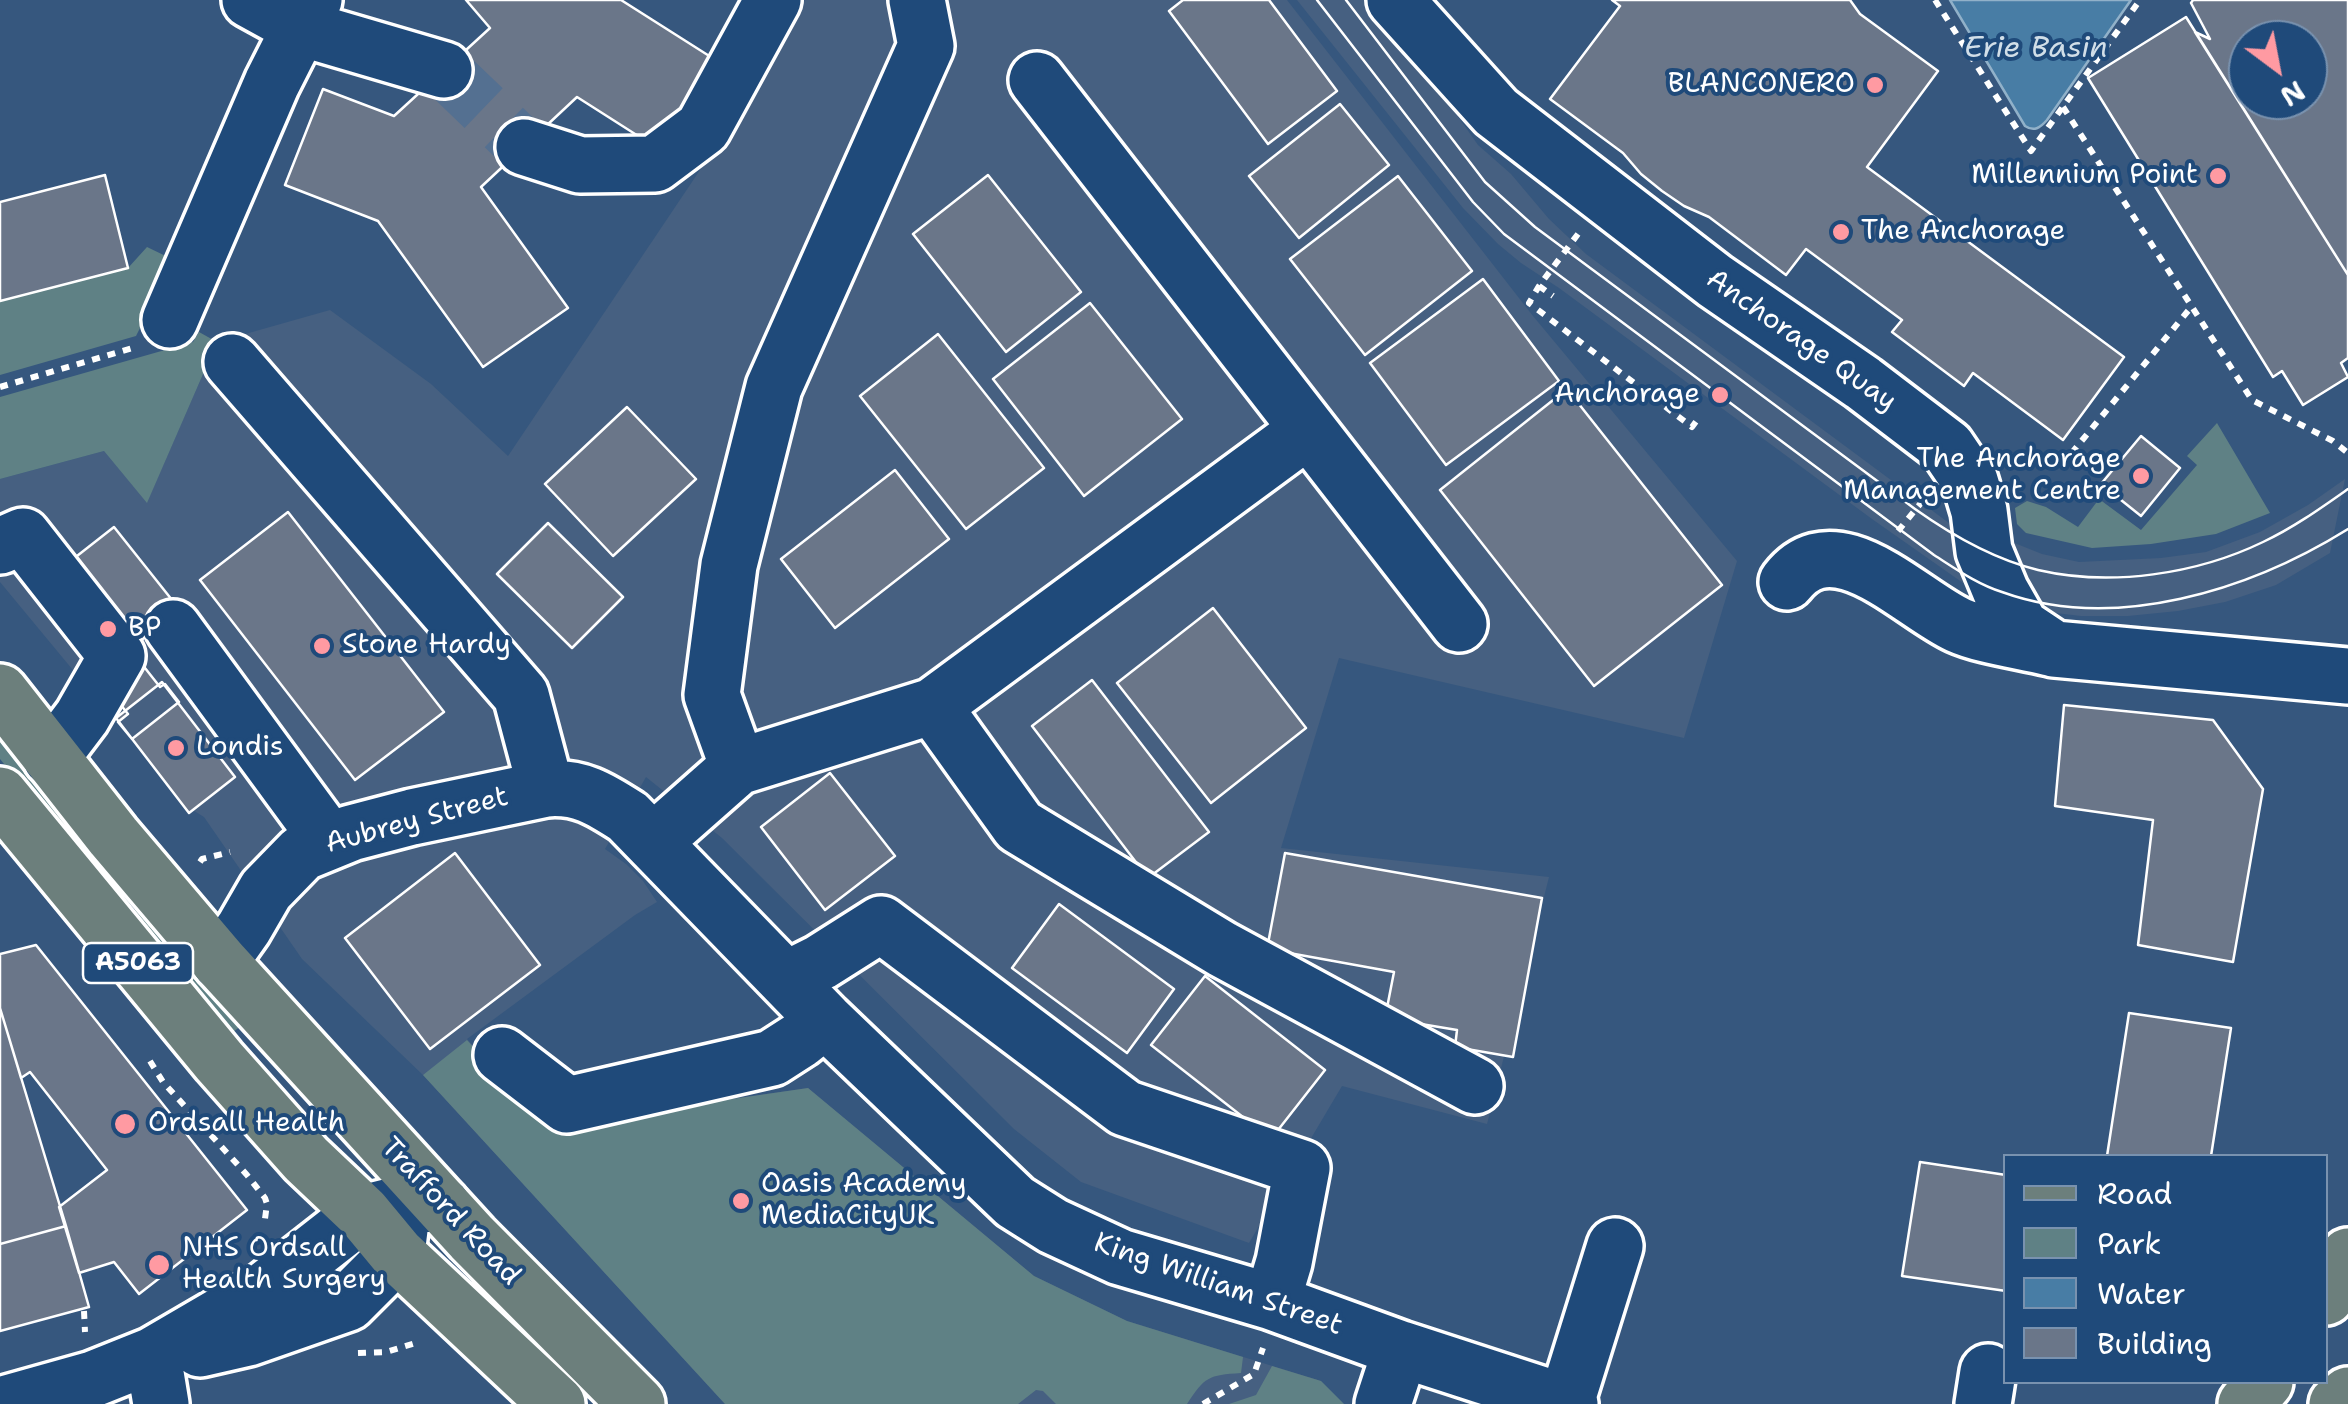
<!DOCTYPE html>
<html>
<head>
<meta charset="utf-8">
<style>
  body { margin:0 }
  #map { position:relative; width:2348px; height:1404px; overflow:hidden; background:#36577e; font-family:"Shantell Sans",sans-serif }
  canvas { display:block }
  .legend { position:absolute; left:2003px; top:1154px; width:325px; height:230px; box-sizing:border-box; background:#1f4a7a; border:2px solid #7992af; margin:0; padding:12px 18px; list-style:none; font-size:30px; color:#fff }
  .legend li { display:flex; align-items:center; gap:20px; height:50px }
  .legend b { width:50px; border:2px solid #7992af }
  .north { position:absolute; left:2228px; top:20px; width:100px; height:100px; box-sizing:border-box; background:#1f4a7a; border:2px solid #7992af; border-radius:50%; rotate:148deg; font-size:28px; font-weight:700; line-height:40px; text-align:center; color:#fff }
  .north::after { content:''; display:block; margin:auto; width:35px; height:45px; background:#ff9aa2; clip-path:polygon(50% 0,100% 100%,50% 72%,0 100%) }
</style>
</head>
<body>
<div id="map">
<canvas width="2348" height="1404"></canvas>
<ul class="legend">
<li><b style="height:12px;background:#6c7f7c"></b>Road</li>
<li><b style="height:28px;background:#5f8185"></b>Park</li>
<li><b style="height:28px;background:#487da5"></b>Water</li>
<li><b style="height:28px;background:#6a7689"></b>Building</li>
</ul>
<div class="north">N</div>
</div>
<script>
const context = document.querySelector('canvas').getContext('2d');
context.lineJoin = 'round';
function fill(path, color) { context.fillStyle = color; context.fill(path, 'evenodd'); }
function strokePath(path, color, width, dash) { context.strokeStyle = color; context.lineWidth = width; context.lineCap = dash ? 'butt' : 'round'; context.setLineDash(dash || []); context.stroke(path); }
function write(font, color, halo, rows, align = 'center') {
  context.font = font + ' "Shantell Sans",sans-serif'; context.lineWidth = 8; context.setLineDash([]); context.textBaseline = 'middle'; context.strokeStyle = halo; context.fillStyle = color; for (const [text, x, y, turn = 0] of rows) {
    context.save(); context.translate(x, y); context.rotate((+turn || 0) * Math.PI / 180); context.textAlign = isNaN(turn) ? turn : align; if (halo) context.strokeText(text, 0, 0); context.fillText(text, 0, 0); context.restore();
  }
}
fill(new Path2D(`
  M805,0H1287L1533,316L1737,561L1684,738L1339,658L1281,848L1549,877L1487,1124L1342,1086L1249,1243L1081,1182L1014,1129L722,838L646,777L605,849L626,864L643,881L657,902L635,915L467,1039L545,1126L808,1088L1034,1276L1127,1321L1321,1381L1344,1404H725L423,1075L302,959L204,817L186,806L116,718L77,675L0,582V479L104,451L147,502L217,342L330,310L431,384L508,456L698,173Z
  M1297,0H1376L1478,145L1511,174L1549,219L1586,254L1953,526L1973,590L1872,519L1559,288L1521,263L1498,244L1463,208Z
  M2345,479L2330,553L2276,585L2225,602L2178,611L2128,616H2081L2047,612L2030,597L2012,558V542L2042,554L2079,562L2161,558L2206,552L2260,532L2308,505Z`), '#466081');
fill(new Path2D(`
  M147,247L174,260L136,336L0,375V301L128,268Z
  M199,332L217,342L147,503L104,451L0,479V397L193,342Z
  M2217,423L2270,513L2216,534L2151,544L2092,548L2026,533L2017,524L2015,508L2027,501L2046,507L2078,527L2099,499L2141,530L2197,465L2187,456Z
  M0,729L133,893L118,905L0,759Z
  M142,904L246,1022L228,1036L127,917Z
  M467,1040L545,1126L808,1088L1034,1276L1127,1321L1243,1357L1241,1373C1208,1375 1205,1377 1187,1404H1056L1043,1391L1036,1390L1018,1404H725L423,1075Z
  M1272,1366L1321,1381L1344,1404H1229L1256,1395Z`), '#5f8185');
const water = new Path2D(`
  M1950,0H2131L2047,120C2040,128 2034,132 2025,126Z`);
fill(water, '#487da5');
strokePath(water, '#91b1c9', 2.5);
const building = new Path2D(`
  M466,0H621L714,59L657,148L577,97L481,187L568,308L483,367L378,221L285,185L323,89L394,116L490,28Z
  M1183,0H1269L1337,91L1268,144L1169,11Z
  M1612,0H1850L1860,14L1938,71L1867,167L2124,357L2063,440L1973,373L1964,386L1892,332L1902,320L1806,249L1786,275L1709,217L1684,206L1662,191L1641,174L1623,153L1550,99L1620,6Z
  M2193,0H2348V275L2195,32L2210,39L2191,3ZM2248,40H2308V100H2248Z
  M2186,17L2348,275V358L2341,363L2348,377L2303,405L2282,371L2273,377L2088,78Z
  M1340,104L1389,165L1299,238L1249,176Z
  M105,175L128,268L0,301V202Z
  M988,175L1081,292L1006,352L913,234Z
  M1398,176L1472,271L1365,355L1290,259Z
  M1483,279L1559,381L1446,465L1370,363Z
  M1090,303L1182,419L1084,496L993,379Z
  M938,334L1044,468L966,529L860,396Z
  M1567,389L1722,585L1594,686L1440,490Z
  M627,407L696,479L613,556L545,484Z
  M2141,436L2180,468L2141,516L2101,484Z
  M895,470L949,539L835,628L781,559Z
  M288,512L444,712L355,780L200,580Z
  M548,523L623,597L572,648L497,574Z
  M114,527L180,610L130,649L160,687L165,684L179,702L132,739L118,722L128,714L31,592Z
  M1213,608L1306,728L1211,803L1117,683Z
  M1092,680L1209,832L1148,878L1032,726Z
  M162,682L235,777L189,813L116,718Z
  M2064,705L2213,720L2263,789L2233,962L2138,945L2153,820L2055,806Z
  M830,773L895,856L825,910L761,827Z
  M455,853L540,965L430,1049L345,938Z
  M1285,853L1542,898L1513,1057L1455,1047L1457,1030L1385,1018L1394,972L1267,949Z
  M1059,904L1174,989L1127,1053L1012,968Z
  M36,945L247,1210L139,1294L114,1262L79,1273L59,1207L107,1170L30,1072L21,1078L0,1008V954Z
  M1205,976L1325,1070L1271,1139L1151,1045Z
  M0,1008L66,1226L0,1244Z
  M2129,1013L2231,1028L2211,1156H2107Z
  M1920,1162L2006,1175V1291L1902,1276Z
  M66,1226L89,1307L0,1331V1244Z`);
fill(building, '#6a7689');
strokePath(building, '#fff', 2.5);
strokePath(new Path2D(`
  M444,70L524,147`), '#547091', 55, [55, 28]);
const minor = new Path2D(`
  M250,0L301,28L444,70
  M1395,0L1496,112L1715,281L1863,383L1947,447L1970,481L1979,511L1984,551L2001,592L2021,627L2054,649L2348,676
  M1037,80L1459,624
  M524,147L580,165L655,164L703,128L773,0
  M170,320L272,83L314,0
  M232,362L521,695L546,789
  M0,546L23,536L117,656L82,717L51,758
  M1787,582C1835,520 1910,603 1958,625C1982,636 2022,641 2050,648
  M173,628L329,841
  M933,706L1019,826L1222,949L1475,1086
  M738,767L712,695L729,565L774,387L926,46L917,0
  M653,842L738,767L933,706L1308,430
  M220,962L244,928L266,890L302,853L351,833L412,817L546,789C580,786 600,799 628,817L825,1020L1015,1202L1053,1226L1120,1257L1272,1302L1401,1349L1570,1404
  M787,979L821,962L881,924L1125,1108L1302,1168L1284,1262L1272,1302
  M502,1055L567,1105L772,1058L800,1040L825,1020
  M200,1349L248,1338L348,1303L397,1254L403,1205
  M153,1355L161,1404
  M1566,1403L1615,1246
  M4,1404L93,1379L153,1355L266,1289L363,1213L403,1203L442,1205
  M1383,1404L1401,1349
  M1983,1404L1988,1372`);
const major = new Path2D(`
  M2326,1297L2348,1256
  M2246,1404L2265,1382
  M2337,1404L2348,1395`);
const highway = new Path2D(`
  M0,692L113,836L220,962L472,1238L637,1404
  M0,795L219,1061L306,1159L363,1213L397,1254L557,1404`);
strokePath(minor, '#fff', 62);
strokePath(major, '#fff', 62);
strokePath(highway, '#fff', 62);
strokePath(new Path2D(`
  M1935,0L2031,151L2140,0
  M2063,107L2252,400L2333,441L2348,453
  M1578,234L1539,286L1529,303L1692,427L1698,419
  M1539,286L1553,296
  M0,387L133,348
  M2011,456L2066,460L2192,306
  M1898,531L1925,498
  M200,862L202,859L230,852
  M150,1061L163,1082L247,1175L265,1198L267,1204L264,1226
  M84,1311L85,1332
  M358,1353L386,1352L419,1342
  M1203,1404L1254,1374L1263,1348`), '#fff', 6, [8, 8]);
strokePath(minor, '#1f4a7a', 55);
strokePath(major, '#6c7f7c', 55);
strokePath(highway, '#6c7f7c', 55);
strokePath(new Path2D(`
  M1317,0L1473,202L1504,234L1934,555C1956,569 1977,584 2002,592C2115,633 2250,590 2348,529
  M1346,0L1485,182L1535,227L1915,509C1953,536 1993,559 2038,570C2111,587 2197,574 2263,542C2293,528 2321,508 2348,489`), '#fff', 2.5);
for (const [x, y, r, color] of [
  [1875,85,10,"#ff9aa2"],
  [2218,176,10,"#ff9aa2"],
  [1841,232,10,"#ff9aa2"],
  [1720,395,10,"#ff9aa2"],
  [2141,476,10,"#ff9aa2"],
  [108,629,10,"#ff9aa2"],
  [322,646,10,"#ff9aa2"],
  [176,748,10,"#ff9aa2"],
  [125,1124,12,"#ff9aa2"],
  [741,1201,10,"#ff9aa2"],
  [159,1265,12,"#ff9aa2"]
]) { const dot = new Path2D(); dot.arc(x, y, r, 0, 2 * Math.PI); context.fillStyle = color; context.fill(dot); strokePath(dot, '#1f4a7a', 4); }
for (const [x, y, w] of [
  [138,963,110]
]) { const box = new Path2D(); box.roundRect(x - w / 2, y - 20, w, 40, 8); context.fillStyle = '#1f4a7a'; context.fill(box); strokePath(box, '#fff', 2.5); }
write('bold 25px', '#fff', null, [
  ["A5063",138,963]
]);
write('28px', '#fff', '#1f4a7a', [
  ["BLANCONERO",1855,85,"right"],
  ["Millennium Point",2198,176,"right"],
  ["The Anchorage",1861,232],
  ["Anchorage",1700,395,"right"],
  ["The Anchorage",2121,460,"right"],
  ["Management Centre",2121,492,"right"],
  ["BP",128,629],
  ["Stone Hardy",342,646],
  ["Londis",196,748],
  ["Ordsall Health",148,1124],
  ["Oasis Academy",761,1185],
  ["MediaCityUK",761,1217],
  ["NHS Ordsall",182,1249],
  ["Health Surgery",182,1281]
], 'left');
write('28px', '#fff', '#1f4a7a', [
  ["Anchorage Quay",1801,341,35],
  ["Aubrey Street",417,821,-15],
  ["Trafford Road",450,1212,47],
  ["King William Street",1218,1285,19]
]);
write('italic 30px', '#d1dee8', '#1f4a7a', [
  ["Erie Basin",2036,49]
]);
</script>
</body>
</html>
